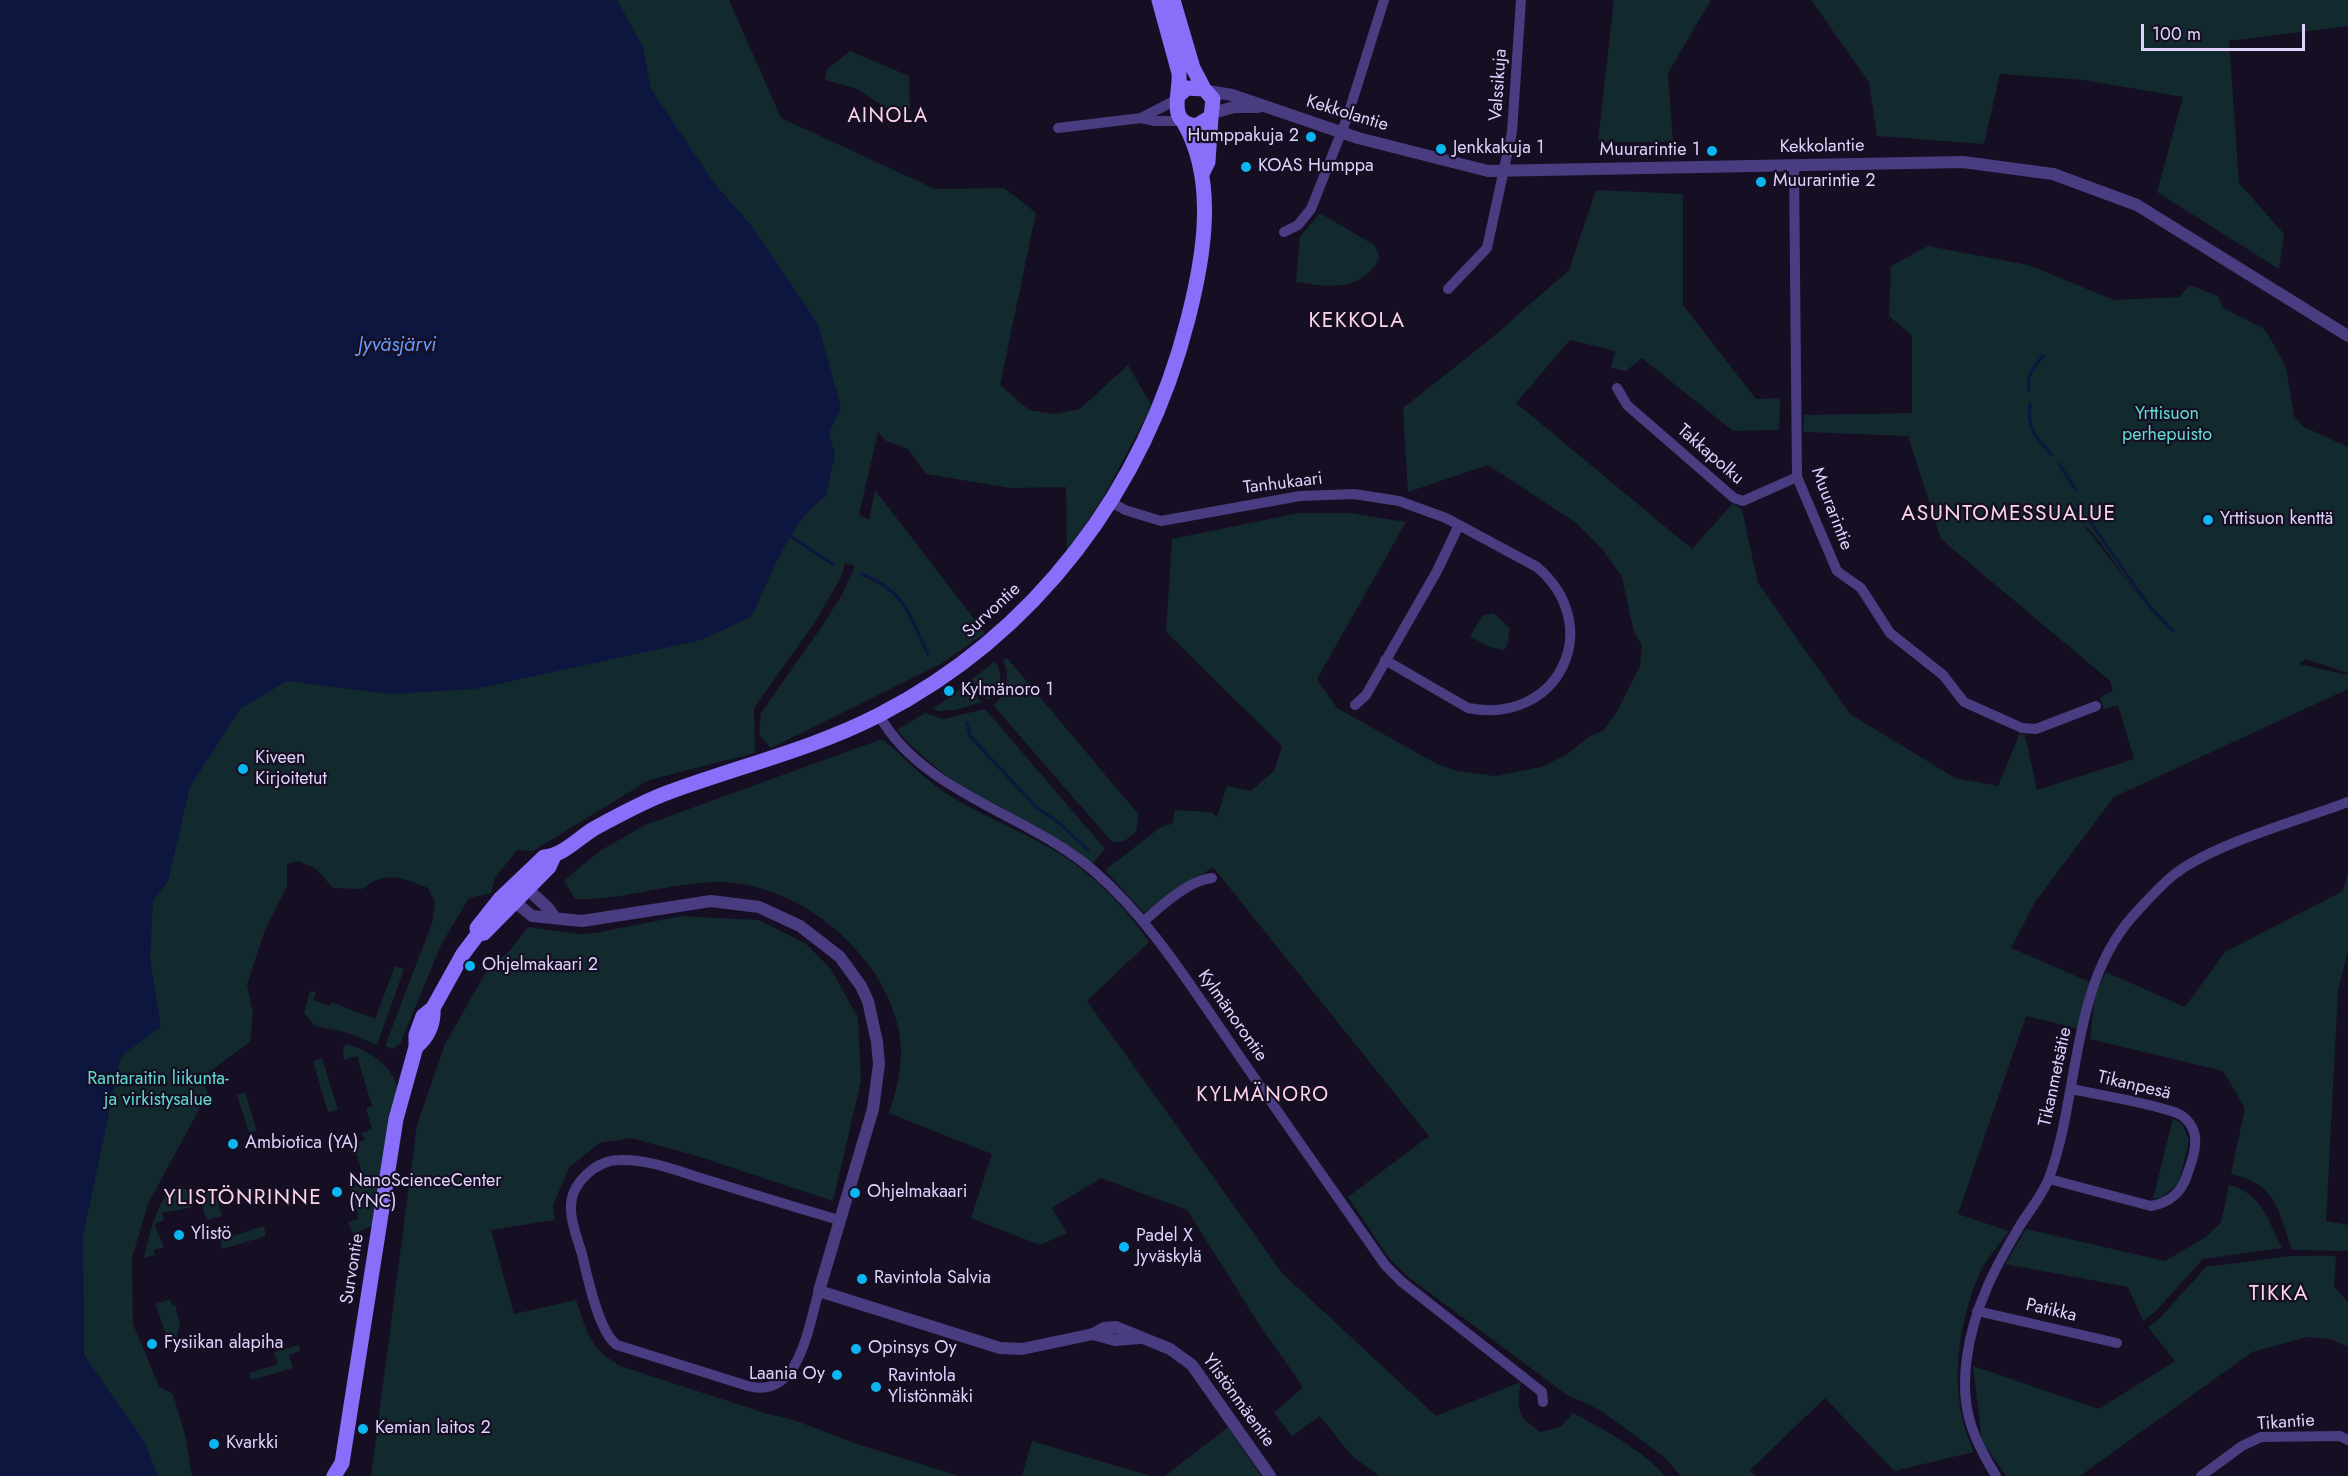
<!DOCTYPE html>
<html>
<head>
<meta charset="utf-8">
<style>
  body { margin:0 }
  #map { position:relative; width:2348px; height:1476px; overflow:hidden; background:#160f23; font-family:Jost,sans-serif }
  canvas { display:block }
  .scale { position:absolute; left:2141px; top:24px; width:164px; height:27px; box-sizing:border-box; border:3px solid #dfd3fd; border-top:0; padding-left:8px; font-size:18px; line-height:21px; white-space:nowrap; color:#dfd3fd; -webkit-text-stroke:4px #160f23; paint-order:stroke }
</style>
</head>
<body>
<div id="map">
<canvas width="2348" height="1476"></canvas>
<div class="scale">100 m</div>
</div>
<script>
const context = document.querySelector('canvas').getContext('2d');
context.lineJoin = 'round';
function fill(path, color) { context.fillStyle = color; context.fill(path, 'evenodd'); }
function strokePath(path, color, width, dash) { context.strokeStyle = color; context.lineWidth = width; context.lineCap = dash ? 'butt' : 'round'; context.setLineDash(dash || []); context.stroke(path); }
function write(font, color, halo, rows, align = 'center') {
  context.font = font + ' Jost,sans-serif'; context.lineWidth = 4.5; context.setLineDash([]); context.textBaseline = 'middle'; context.strokeStyle = halo; context.fillStyle = color; for (const [text, x, y, turn = 0] of rows) {
    context.save(); context.translate(x, y); context.rotate((+turn || 0) * Math.PI / 180); context.textAlign = isNaN(turn) ? turn : align; if (halo) context.strokeText(text, 0, 0); context.fillText(text, 0, 0); context.restore();
  }
}
fill(new Path2D(`
  M549,0H729L781,118L935,189L1004,188L1036,213L1000,385L1029,410L1054,414L1080,409L1128,365L1152,406L1103,498L1067,551L1066,487L1010,488L926,474L908,449L886,441L878,432L859,515L869,520L875,490L985,633L941,664L771,748L759,735L761,713L820,629L842,595L855,566L845,563L841,577L815,622L754,708L755,753L649,780L533,851L517,850L495,878L491,893L469,898L441,945L400,1044L393,1049L385,1046L432,923L435,903L428,888C402,877 385,870 362,889L333,888L316,869L299,861L287,864V886L265,930L247,985L253,1013L250,1042L202,1077L208,1093L148,1204L132,1258L133,1324L159,1386L173,1394L185,1435L192,1476H132L53,1281L149,810Z
  M1614,0H1711L1668,73L1673,142H1598Z
  M1811,0H2348V26L2229,41L2239,183L2284,234L2279,269L2157,192L2183,97L2084,80L2000,74L1984,144L1877,136L1869,82Z
  M850,51L909,76L910,108L901,117L855,88L825,80L827,69Z
  M1596,190L1683,194V305L1756,399L1780,398L1779,430L1733,431L1642,358L1626,371L1611,368L1615,351L1570,340L1516,403L1692,549L1733,503L1742,510L1758,583L1850,714L1955,778L1998,786L2020,733L2025,735L2037,790L2134,759L2118,705L2104,709L2100,697L2113,691L2110,681L1941,539L1908,436L1803,432L1804,415L1912,413V336L1889,316L1891,266L1928,246L2028,265L2114,300L2179,297L2190,285L2218,296L2223,308L2263,328L2273,343L2286,368L2294,416L2302,426L2348,447V673L2306,659L2299,664L2348,675V689L2114,797L2035,902L2011,948L2090,982L2086,992L2080,1029L2026,1016L1958,1214L2009,1231C1999,1245 1985,1260 1978,1277C1956,1330 1948,1398 1974,1452L1894,1471L1825,1398L1750,1470L1755,1476H1681L1663,1456L1600,1410L1567,1395L1407,1276L1389,1258L1348,1197L1429,1136L1213,867L1144,913L1105,870L1161,827L1172,824L1175,810L1211,812L1217,817L1227,786L1251,791L1274,771L1282,746L1166,632L1172,539L1299,513H1350L1406,522L1317,679L1337,708L1437,764L1457,771L1495,776L1541,767L1567,754L1590,736L1603,731L1616,713L1640,666L1642,645L1634,632L1622,577L1602,549L1576,523L1488,465L1408,492L1403,408L1488,341L1569,270ZM2082,522L2100,542L2141,599L2082,523Z
  M1320,213L1374,245L1380,257C1361,293 1330,287 1296,282L1300,237Z
  M1494,613L1510,629L1507,646L1503,650L1487,646L1470,636L1482,616Z
  M1007,658L1139,815L1136,832C1129,838 1122,844 1112,842L993,705C1007,695 1011,676 1003,661Z
  M995,661C1004,675 1002,690 988,700L971,680Z
  M966,685L982,702L955,710L935,711L934,708Z
  M985,709L1105,849L1092,864C1030,827 943,785 897,730L925,713L943,719Z
  M882,739C902,755 920,775 941,790C976,814 1014,827 1050,848C1088,869 1125,906 1149,942L1087,1001L1282,1273L1436,1416L1521,1382C1516,1409 1517,1416 1540,1432L1561,1427L1573,1413C1605,1430 1641,1449 1665,1476H1379L1351,1455L1320,1416L1292,1436L1274,1413L1303,1387L1257,1321L1187,1210L1101,1178L1052,1208L1067,1233L1040,1245L971,1218L992,1154L889,1113C896,1091 902,1070 901,1046C895,962 802,882 719,882C670,882 623,901 575,899L564,881L598,852L645,825Z
  M2348,872V951L2338,991L2326,1221L2348,1225V1251L2292,1250C2278,1210 2277,1184 2231,1174L2245,1108L2223,1071L2090,1039L2095,994L2106,972L2185,1007L2225,952L2343,891Z
  M681,916L759,920L806,944L831,969L858,1018L861,1081L833,1201L697,1156L631,1138L599,1143L569,1168L553,1205L555,1220L491,1230L514,1314L576,1300C588,1334 588,1346 620,1366L768,1414L794,1420L857,1444L959,1476H371L417,1125L445,1044L486,972L510,950L528,927L577,934L595,933Z
  M395,966L404,969L377,1045L345,1032L315,1026L304,1013L310,991L316,992L313,1000L330,1006L332,1002L375,1019Z
  M346,1044C366,1048 392,1066 397,1086L374,1225L353,1234L348,1222L359,1219L350,1186L361,1183L359,1177L363,1176L357,1155H353L350,1144L365,1140L361,1133L372,1129L366,1108L372,1106L357,1056L344,1060L343,1047Z
  M322,1058L338,1110L328,1112L313,1061Z
  M245,1092L257,1131L249,1133L237,1095Z
  M2173,1118L2182,1124L2189,1140L2179,1183L2162,1197L2153,1199Z
  M2229,1185C2261,1192 2269,1222 2282,1248L2203,1259L2155,1312L2143,1321L2128,1287L2005,1264L2026,1229L2165,1261L2206,1237L2221,1223Z
  M180,1186C189,1189 191,1198 193,1207L162,1213L164,1220L154,1224L164,1247L154,1250L155,1255L144,1258C148,1240 159,1188 180,1186Z
  M210,1187L214,1188L222,1216L207,1220L197,1193Z
  M264,1226L266,1236L222,1249L220,1240Z
  M2289,1256H2336L2334,1287L2348,1302V1347L2331,1339L2307,1337L2252,1352L2080,1476H2006L1982,1441L1973,1366L2099,1409L2175,1361L2148,1327L2160,1318L2206,1267Z
  M170,1300L172,1305H175L180,1324L177,1334L178,1341L169,1344L156,1306L157,1303Z
  M299,1345L300,1351L289,1355L293,1368L251,1380L249,1373L278,1364L274,1352Z
  M1228,1427L1261,1476H1165Z
  M1032,1441L1151,1476H1022Z`), '#12292d');
fill(new Path2D(`
  M0,0H617L643,47L651,89L714,183L751,225L818,324L841,408L829,432L835,455L826,496C790,521 772,574 753,613L748,618L701,640L474,689L390,694L287,681L240,709L190,787L168,881L153,900L150,959L161,1027L125,1053L120,1061L83,1236L84,1355L144,1441L158,1476H0Z`), '#0c163f');
strokePath(new Path2D(`
  M2029,391C2026,375 2033,368 2043,356
  M2030,404C2027,430 2036,437 2052,455
  M2059,464L2076,490
  M2075,509L2091,523L2149,606L2173,631
  M792,537L834,565
  M861,574C906,591 908,614 928,654
  M967,723L970,736L1036,807L1059,823L1088,850`), '#0c163f', 3);
strokePath(new Path2D(`
  M1141,118L1176,100
  M1058,128L1141,118L1155,121H1182
  M1794,166L1797,477L1837,571L1861,588L1890,633L1943,675L1964,702L2022,728L2036,729L2096,706
  M1284,232L1298,225L1311,209L1347,118L1384,0
  M1448,289L1487,248L1512,132L1521,0
  M1617,388L1627,405L1734,498L1743,501L1797,477
  M1111,502L1125,510L1161,521L1300,496L1354,494L1399,501L1446,518L1537,567C1607,627 1558,726 1468,708L1385,660
  M1355,705L1366,695L1437,571L1459,525
  M879,715C922,793 1030,815 1094,871C1148,918 1186,979 1227,1038C1279,1114 1332,1189 1385,1265L1402,1282L1542,1392L1543,1402
  M1144,921C1161,906 1189,880 1212,878
  M2049,1179L2151,1206C2169,1203 2182,1192 2187,1175C2192,1161 2199,1143 2193,1129C2190,1123 2184,1116 2177,1113C2147,1102 2104,1096 2072,1089
  M819,1291C808,1326 800,1400 748,1386L617,1345C599,1333 587,1276 582,1254C578,1240 571,1224 571,1210C569,1184 596,1160 620,1160C648,1159 678,1171 704,1179C749,1193 794,1207 839,1220
  M1977,1311L2117,1343
  M1996,1476C1971,1435 1960,1406 1967,1357C1974,1307 1995,1267 2021,1224C2030,1210 2043,1194 2049,1178C2080,1094 2070,988 2132,917C2144,904 2156,890 2170,878C2208,845 2298,821 2348,802
  M2201,1476L2242,1446L2261,1437L2340,1436L2348,1440`), '#4a3c80', 10);
strokePath(new Path2D(`
  M1208,91L1232,95L1358,138L1488,171L1963,162L2053,174L2137,205L2348,336
  M1213,113L1234,107H1258
  M521,883L548,908L554,916
  M508,896L532,916L582,921L711,901L759,907L800,926L840,957L861,986L868,1001L877,1042L879,1064L873,1109L819,1291L1000,1348L1022,1349L1093,1334L1104,1328L1116,1327L1170,1349L1192,1365L1270,1476
  M1093,1334L1115,1340L1139,1338`), '#4a3c80', 12);
strokePath(new Path2D(`
  M1159,0L1179,73C1181,92 1166,123 1196,126L1211,117L1213,99L1204,89L1187,88L1178,96
  M1173,0L1193,68L1204,89
  M1203,172L1208,162L1211,117
  M478,934L477,928L500,899L544,857C564,855 578,838 595,828C617,816 641,803 664,794C735,767 811,750 879,715C1036,634 1145,489 1188,319C1204,257 1217,181 1184,123
  M416,1047C429,1036 434,1024 433,1008
  M334,1476L342,1463L396,1119L416,1047V1035L423,1016L433,1008L463,954L478,934L484,933L549,867L554,856`), '#896ef9', 15);
for (const [x, y, r, color] of [
  [1311,137,6,"#0ab5f2"],
  [1441,149,6,"#0ab5f2"],
  [1712,151,6,"#0ab5f2"],
  [1246,167,6,"#0ab5f2"],
  [1761,182,6,"#0ab5f2"],
  [2208,520,6,"#0ab5f2"],
  [949,691,6,"#0ab5f2"],
  [243,769,6,"#0ab5f2"],
  [470,966,6,"#0ab5f2"],
  [233,1144,6,"#0ab5f2"],
  [337,1192,6,"#0ab5f2"],
  [855,1193,6,"#0ab5f2"],
  [179,1235,6,"#0ab5f2"],
  [1124,1247,6,"#0ab5f2"],
  [862,1279,6,"#0ab5f2"],
  [152,1344,6,"#0ab5f2"],
  [856,1349,6,"#0ab5f2"],
  [837,1375,6,"#0ab5f2"],
  [876,1387,6,"#0ab5f2"],
  [363,1429,6,"#0ab5f2"],
  [214,1444,6,"#0ab5f2"]
]) { const dot = new Path2D(); dot.arc(x, y, r, 0, 2 * Math.PI); context.fillStyle = color; context.fill(dot); strokePath(dot, '#160f23', 2); }
write('18px', '#dfd3fd', '#160f23', [
  ["Valssikuja",1499,85,-86],
  ["Kekkolantie",1347,114,17],
  ["Kekkolantie",1822,147,-1],
  ["Takkapolku",1710,455,41],
  ["Tanhukaari",1283,484,-7],
  ["Muurarintie",1831,509,69],
  ["Survontie",992,611,-43],
  ["Kylmänorontie",1232,1016,55],
  ["Tikanmetsätie",2056,1077,-78],
  ["Tikanpesä",2134,1086,13],
  ["Survontie",353,1269,-81],
  ["Patikka",2051,1311,13],
  ["Ylistönmäentie",1238,1401,54],
  ["Tikantie",2286,1423,-4]
]);
write('18px', '#dfd3fd', '#160f23', [
  ["Humppakuja 2",1299,137,"right"],
  ["Jenkkakuja 1",1453,149],
  ["Muurarintie 1",1700,151,"right"],
  ["KOAS Humppa",1258,167],
  ["Muurarintie 2",1773,182],
  ["Yrttisuon kenttä",2220,520],
  ["Kylmänoro 1",961,691],
  ["Kiveen",255,759],
  ["Kirjoitetut",255,780],
  ["Ohjelmakaari 2",482,966],
  ["Ambiotica (YA)",245,1144],
  ["NanoScienceCenter",349,1182],
  ["(YNC)",349,1203],
  ["Ohjelmakaari",867,1193],
  ["Ylistö",191,1235],
  ["Padel X",1136,1237],
  ["Jyväskylä",1136,1258],
  ["Ravintola Salvia",874,1279],
  ["Fysiikan alapiha",164,1344],
  ["Opinsys Oy",868,1349],
  ["Laania Oy",825,1375,"right"],
  ["Ravintola",888,1377],
  ["Ylistönmäki",888,1398],
  ["Kemian laitos 2",375,1429],
  ["Kvarkki",226,1444]
], 'left');
write('18px', '#62dad0', '#160f23', [
  ["Yrttisuon",2167,415],
  ["perhepuisto",2167,436],
  ["Rantaraitin liikunta-",158,1080],
  ["ja virkistysalue",158,1101]
]);
context.letterSpacing = '1.5px';
write('20px', '#fdd5e8', '#160f23', [
  ["AINOLA",888,117],
  ["KYLMÄNORO",1263,1096]
]);
context.letterSpacing = '0px';
write('italic 20px', '#669cf9', '#160f23', [
  ["Jyväsjärvi",397,346]
]);
context.letterSpacing = '1.5px';
write('21px', '#fdd5e8', '#160f23', [
  ["KEKKOLA",1357,322],
  ["ASUNTOMESSUALUE",2009,515],
  ["YLISTÖNRINNE",243,1199],
  ["TIKKA",2279,1295]
]);
context.letterSpacing = '0px';
</script>
</body>
</html>
